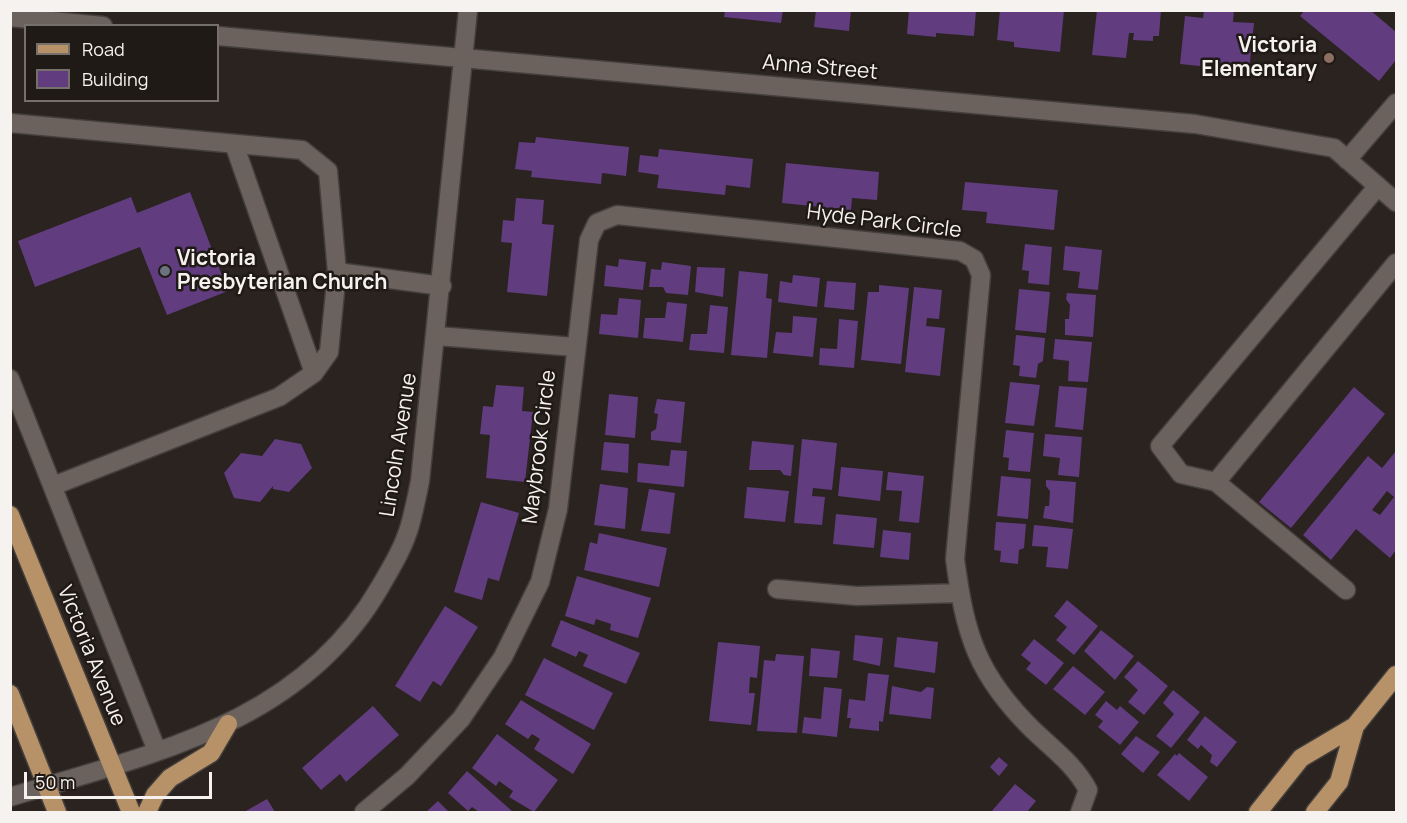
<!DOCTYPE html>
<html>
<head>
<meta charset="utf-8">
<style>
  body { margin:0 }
  #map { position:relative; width:1407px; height:823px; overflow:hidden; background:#2a2320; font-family:Manrope,sans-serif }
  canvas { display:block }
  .frame { position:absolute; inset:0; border:12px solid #f6f2ef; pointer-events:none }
  .legend { position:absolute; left:24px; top:24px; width:195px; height:78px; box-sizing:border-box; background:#201a17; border:2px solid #76706d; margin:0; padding:8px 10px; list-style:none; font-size:18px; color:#f6f2ef }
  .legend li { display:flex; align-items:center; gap:12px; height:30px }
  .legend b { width:30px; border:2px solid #76706d }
  .scale { position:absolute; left:24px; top:772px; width:188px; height:27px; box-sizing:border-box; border:3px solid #f6f2ef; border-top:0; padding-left:8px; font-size:18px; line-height:21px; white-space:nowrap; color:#f6f2ef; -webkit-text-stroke:4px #201a17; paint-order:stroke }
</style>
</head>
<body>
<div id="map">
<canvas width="1407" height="823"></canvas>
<div class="frame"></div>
<ul class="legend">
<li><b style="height:8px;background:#b79268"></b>Road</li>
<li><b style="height:16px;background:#613c7e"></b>Building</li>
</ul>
<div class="scale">50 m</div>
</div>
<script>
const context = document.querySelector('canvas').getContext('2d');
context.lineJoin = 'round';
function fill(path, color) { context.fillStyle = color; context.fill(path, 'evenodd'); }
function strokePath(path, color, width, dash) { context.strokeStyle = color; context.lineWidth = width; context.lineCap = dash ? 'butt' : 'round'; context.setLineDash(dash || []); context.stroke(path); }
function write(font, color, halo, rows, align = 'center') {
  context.font = font + ' Manrope,sans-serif'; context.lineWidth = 5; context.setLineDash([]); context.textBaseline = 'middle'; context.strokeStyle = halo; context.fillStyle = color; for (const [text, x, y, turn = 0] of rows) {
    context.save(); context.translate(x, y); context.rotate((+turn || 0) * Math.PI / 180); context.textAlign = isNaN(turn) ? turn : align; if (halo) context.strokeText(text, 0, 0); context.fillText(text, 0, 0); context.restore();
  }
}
fill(new Path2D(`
  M725,10H783L781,23L724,17Z
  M816,10H851L849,31L814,27Z
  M909,10H976L974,36L936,33V37L907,34Z
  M1000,10H1064L1060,52L1014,47V42L997,40Z
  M1097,10H1161L1159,36H1153V41L1133,40L1134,33H1129L1126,58L1092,55Z
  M1204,10H1234L1233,22L1254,23L1249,71L1180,64L1185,16L1203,18Z
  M1305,10H1370L1396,32V60L1379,81L1300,16Z
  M536,137L629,147L626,176L602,173L601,184L531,177L532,171L515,169L519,142L535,143Z
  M659,149L753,159L750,188L726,185L725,195L657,188L659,175L638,172L640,155L658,157Z
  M786,163L879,172L877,200L852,198L851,210L782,203Z
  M965,182L1058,190L1054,230L986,223L987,212L962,210Z
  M190,192L228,291L167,315L140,247L35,287L18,241L131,197L137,213Z
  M516,198L544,200L542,224L554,225L547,296L507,292L512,243L501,242L503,220L514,221Z
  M1025,244L1052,247L1049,285L1028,283L1029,271L1022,270Z
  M1065,246L1102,250L1098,290L1078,288L1080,272L1063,270Z
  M619,259L646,262L643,290L604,286L606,265L618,267Z
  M662,262L691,266L688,295L666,293L663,287H649L651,269L661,270Z
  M697,267L725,268L723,297L695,292Z
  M739,271L768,274L766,298L772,299L767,358L731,355Z
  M793,275L820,278L817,307L778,302L780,281L792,283Z
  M827,281L856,283L854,310L824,307Z
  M879,285L909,288L901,364L861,360L868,292H879Z
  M914,287L942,290L939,319L927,318L926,326L945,328L940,376L905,372Z
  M1019,289L1050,292L1046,333L1015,330Z
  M1067,293L1096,295L1093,337L1065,335V319H1069L1070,305L1066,299Z
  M619,298L641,300L638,338L599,334L601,314L617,315Z
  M667,302L687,304L683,342L643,338L645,318H665Z
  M710,305L728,307L724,353L689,350L691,334H707Z
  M793,316L817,318L813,357L773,353L776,332L792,333Z
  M839,319L858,321L854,368L819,365L820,348L837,349Z
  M1016,335L1045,338L1043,361L1038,364L1036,378L1019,376L1020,366L1013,365Z
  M1055,339L1092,342L1088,382L1068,381L1069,361L1053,359Z
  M1010,382L1040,385L1034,426L1005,423Z
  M496,385L524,387L522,411L533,412L525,482L486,478L490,435L480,434L483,406L493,407Z
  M1059,386L1087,388L1083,430L1055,427Z
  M1354,387L1385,414L1291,528L1259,502Z
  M609,394L638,397L635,438L605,435Z
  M657,399L685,402L681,443L651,440V432L656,429L658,414L654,413Z
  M1006,430L1034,433L1030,472L1008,470L1009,458L1003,457Z
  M1045,434L1082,437L1079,477L1058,475L1060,458L1043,456Z
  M275,439L301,444L312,468L289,492L273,489V486L260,502L234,498L224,473L241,453L262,456Z
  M802,439L837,443L832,490L813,488L812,496L825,497L822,525L794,523Z
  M752,441L794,445L791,476L784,475L780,470H749Z
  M604,442L629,444L628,473L601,470Z
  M671,450L687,451L684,487L637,482L638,463L669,466Z
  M1396,451V550L1390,558L1356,529L1331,560L1303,535L1368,456L1382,468ZM1387,491L1394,497L1380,515L1372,510Z
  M841,467L883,471L880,501L838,496Z
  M888,472L924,476L919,523L899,521L902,491L886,490Z
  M1001,476L1031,479L1028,519L997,516Z
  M1046,480L1076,482L1073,523L1043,518L1045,506H1049L1050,491L1046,486Z
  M600,484L628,488L625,529L594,525Z
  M747,487L789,491L785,522L744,518Z
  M649,489L675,493L670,534L641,531Z
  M481,502L519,513L499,581L488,578L482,600L454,592Z
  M836,514L877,518L874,548L833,544Z
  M996,522L1026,524L1024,548L1019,550L1018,564L1000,562L1001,551L994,550Z
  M1034,525L1073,529L1068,569L1046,567L1048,547L1032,546Z
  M883,530L911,533L909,560L880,557Z
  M599,533L667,548L659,587L584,570L590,542L597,544Z
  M577,576L651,598L638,638L610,630L611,624L596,619L594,625L565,616Z
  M1067,600L1098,626L1074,655L1056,640L1067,627L1054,616Z
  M445,606L478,627L441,686L433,681L420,702L395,686Z
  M561,620L640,653L626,684L583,666L588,655L579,651L576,657L551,646Z
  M1101,630L1134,656L1115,680L1084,651Z
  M855,635L883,638L880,666L853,660Z
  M897,637L938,642L935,673L894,667Z
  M1034,639L1064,663L1046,685L1026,669L1031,663L1021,655Z
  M718,642L760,646L757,678L750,677L749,693H755L751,725L709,721Z
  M811,648L840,651L837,678L809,676Z
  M776,654L804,656L797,733L757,731L764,660L775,661Z
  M544,658L613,693L594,730L525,695Z
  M1138,661L1168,686L1144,715L1128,702L1138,690L1124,677Z
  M1073,666L1105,692L1085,715L1053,689Z
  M868,673L889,675L883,722L879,721V731L849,728L851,718H847L849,699L865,701Z
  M892,686L921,692L927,687L934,688L931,719L889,714Z
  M824,687L842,689L837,737L802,733L804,717L821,719Z
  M1173,690L1200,712L1171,748L1156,736L1174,714L1163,703Z
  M521,700L591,744L573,774L534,749L540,739L532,734L528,739L505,724Z
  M1106,701L1117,710L1120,706L1139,722L1120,745L1098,727L1103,721L1095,715Z
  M373,706L399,735L346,782L340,774L321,790L302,768Z
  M1205,716L1237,742L1217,767L1210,762L1212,755L1201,745L1198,749L1187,740Z
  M497,734L558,780L534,812L509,797L513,791L499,781L496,786L472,768Z
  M1136,736L1160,752L1143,773L1121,754Z
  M1179,753L1208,777L1189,801L1157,775L1175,754L1177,756Z
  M999,757L1008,765L999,776L990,767Z
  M467,771L513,812H479L472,807L468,811L448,793Z
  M1015,784L1036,801L1027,812H991Z
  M267,799L275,812H244Z
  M438,801L449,812H426Z`), '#613c7e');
const minor = new Path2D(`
  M10,17L103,26
  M218,36L1195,124L1334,148L1396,202
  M10,123L302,150L328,171L337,272L329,352L314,373L279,397L53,486
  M234,144L314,373
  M1347,160L1396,103
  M1378,186L1160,446L1181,474L1216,482L1396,263
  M337,272L442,286
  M437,336L575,347
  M10,379L157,751
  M1216,482L1346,590
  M777,589L857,596L960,593
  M10,797C151,754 301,724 380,587C391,568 404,547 410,525C414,511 417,496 420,481L468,10
  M364,812L407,776L461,719L503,657L540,582L558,509L589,240L597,223L617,215L960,251L974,259L981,275L955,559C965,635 977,675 1033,730C1053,749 1075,765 1088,790L1080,812`);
const major = new Path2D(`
  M10,515L131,812
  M10,694L57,812
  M147,812L155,795L170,778L211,753L228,724
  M1258,812L1301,758L1355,726L1396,675
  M1315,812L1339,782L1355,726`);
strokePath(minor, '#453f3c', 21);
strokePath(major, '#453f3c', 21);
strokePath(minor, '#6b625e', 18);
strokePath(major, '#b79268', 18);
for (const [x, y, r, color] of [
  [1329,58,6,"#8d6e63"],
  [165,271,6,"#6b7280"]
]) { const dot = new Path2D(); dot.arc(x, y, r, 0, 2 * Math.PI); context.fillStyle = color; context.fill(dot); strokePath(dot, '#201a17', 2); }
write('bold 21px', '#f6f2ef', '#201a17', [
  ["Victoria",1317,46],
  ["Elementary",1317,70],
  ["Victoria",177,259,"left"],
  ["Presbyterian Church",177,283,"left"]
], 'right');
write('21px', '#f6f2ef', '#201a17', [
  ["Anna Street",820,68,5],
  ["Hyde Park Circle",884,222,7],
  ["Lincoln Avenue",399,445,-81],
  ["Maybrook Circle",540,447,-83],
  ["Victoria Avenue",91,656,68]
]);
</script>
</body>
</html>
